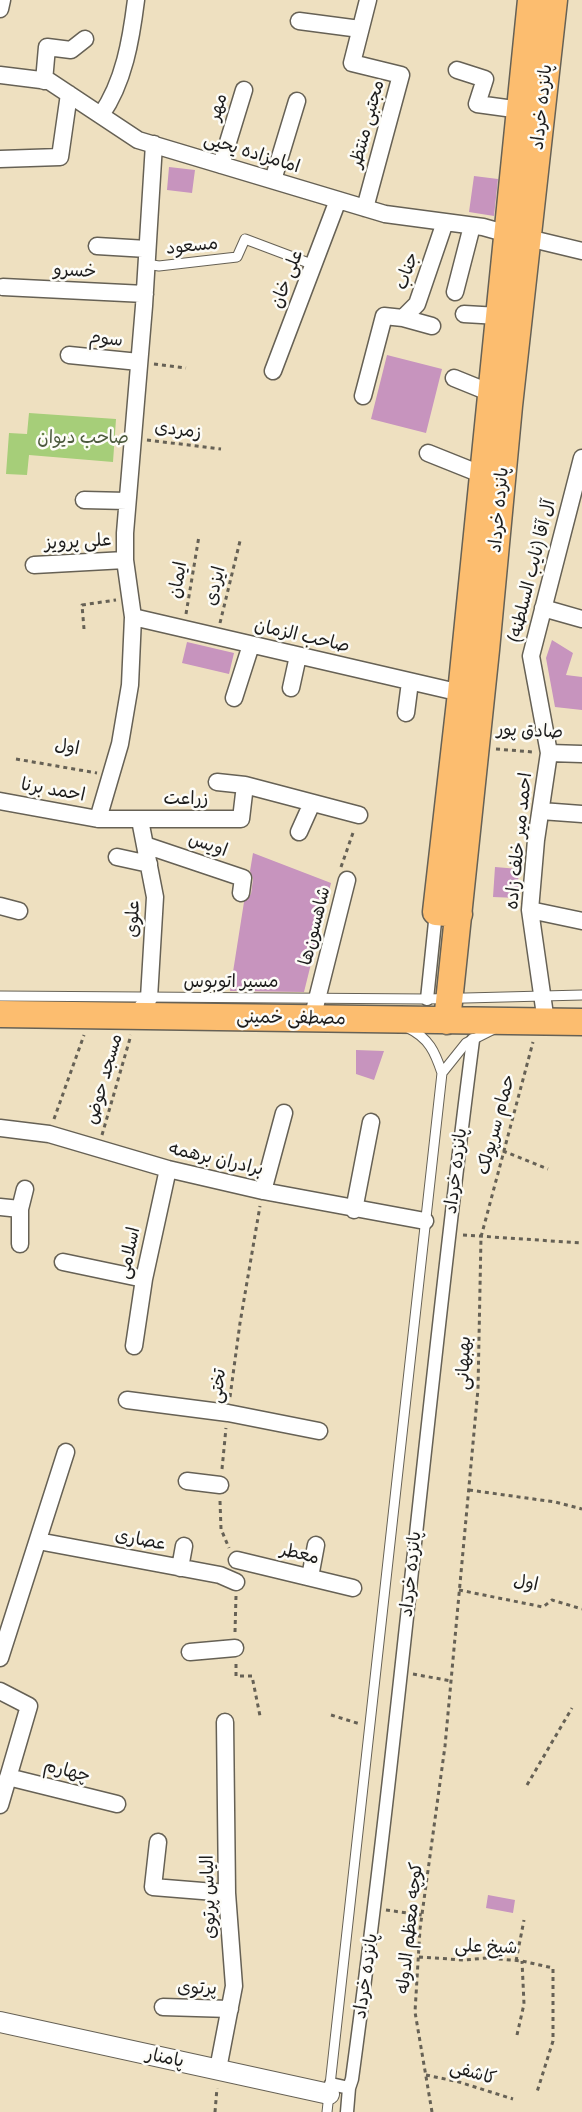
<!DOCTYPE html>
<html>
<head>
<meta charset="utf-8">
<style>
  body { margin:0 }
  canvas { display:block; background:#eee0c0 }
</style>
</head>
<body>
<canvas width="582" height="2112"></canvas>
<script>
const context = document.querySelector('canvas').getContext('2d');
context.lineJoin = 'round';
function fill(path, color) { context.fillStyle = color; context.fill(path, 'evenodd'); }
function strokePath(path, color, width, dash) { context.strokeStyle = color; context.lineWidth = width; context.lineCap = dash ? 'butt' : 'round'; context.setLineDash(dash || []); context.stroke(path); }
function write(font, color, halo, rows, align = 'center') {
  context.font = font + ' Delius,"Playpen Sans Arabic",sans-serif'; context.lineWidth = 5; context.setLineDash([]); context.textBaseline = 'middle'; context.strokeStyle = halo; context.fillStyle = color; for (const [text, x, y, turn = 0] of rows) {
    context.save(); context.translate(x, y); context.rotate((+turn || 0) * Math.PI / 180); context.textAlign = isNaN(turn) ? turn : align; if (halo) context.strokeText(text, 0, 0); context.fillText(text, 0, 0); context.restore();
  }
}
fill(new Path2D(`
  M29,413L116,419L113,462L29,455L27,475L6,474L9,433L27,434Z`), '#a6ce79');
fill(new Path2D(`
  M169,167L195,170L192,193L167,190Z
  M474,176L498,179L494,216L469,212Z
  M387,355L442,369L426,433L371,419Z
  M552,640L573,653L566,675L582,677V710L555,707L546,658Z
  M187,642L234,653L229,674L182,663Z
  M253,853L331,883L304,992L230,991L244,902L251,894L253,879L250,871Z
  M495,867L519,869L517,898L493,897Z
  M356,1050L384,1051L374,1080L356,1074Z
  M488,1895L515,1900L513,1913L486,1908Z`), '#c794be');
const service = new Path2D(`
  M146,264L159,266L237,257L245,239L314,265
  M0,996L427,999L582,995
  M442,1073L466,1043L494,1029
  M327,2112L442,1073C435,1052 429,1038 408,1028`);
const pedestrian = new Path2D(`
  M427,999L436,912
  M331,2084L349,2088L352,2079C399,1733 428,1386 473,1040
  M347,2112L349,2088`);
const minor = new Path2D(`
  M0,9L2,0
  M299,21L360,29
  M457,70L485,79L477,104L521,110
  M0,75L49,81L138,140L385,214L483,227L508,234
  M44,81L47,47L71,50L85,39
  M101,115C124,82 131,40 136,0
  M0,159L60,157L69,94
  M221,165L244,90
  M273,180L297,101
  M365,208L401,75L352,63L368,0
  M528,238L582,251
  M97,246L147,249
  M3,287L145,294
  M455,292L472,226
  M464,314L499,316
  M403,318L432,326
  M69,355L139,362
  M273,371L338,200
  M454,378L491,393
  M363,396L384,316L403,318L417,304L445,222
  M428,453L483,475
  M84,500L127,501
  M34,565L125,560
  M543,608L582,619
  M133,617L461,693
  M291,688L298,656
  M234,698L251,645
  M406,713L410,682
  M549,753L582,754
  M217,782L245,785L359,815
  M0,801L98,819H241L245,785
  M541,811L582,814
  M98,819L120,744L130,685L133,617L125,560V533L144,306L154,144
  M299,832L312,803
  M145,845L243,878L241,893
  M117,857L149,864
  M0,906L19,911
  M530,910L582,921
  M136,1016L149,998L155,897L140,820
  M312,1019L347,880
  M546,1022L530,910L536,840L549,753L531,656L582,458
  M0,1128L49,1134L168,1169L263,1191L425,1221
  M263,1191L284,1113
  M0,1207L20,1209V1244
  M20,1209L25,1189
  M354,1210L371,1122
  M63,1262L144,1279
  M134,1346L144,1279L168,1169
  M127,1400L228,1413L319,1431
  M187,1481L220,1485
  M38,1541L220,1575L236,1582
  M237,1560L353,1588
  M180,1568L184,1546
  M310,1577L316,1545
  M190,1652L235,1648
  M0,1658L66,1452
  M0,1691L29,1706L0,1805
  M8,1777L117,1804
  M158,1842L153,1887L227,1893
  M163,2007L230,2009
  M218,2069L234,1986L227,1893L225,1722`);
const tertiary = new Path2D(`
  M0,2022L329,2094`);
const primary = new Path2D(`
  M459,914L436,912L461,693L531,0
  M0,1014L582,1022
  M447,1021L486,650L509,406L554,0`);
strokePath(service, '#666155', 11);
strokePath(pedestrian, '#666155', 15);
strokePath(minor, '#666155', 19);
strokePath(tertiary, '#666155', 22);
strokePath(primary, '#666155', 29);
strokePath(new Path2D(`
  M154,364L186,368
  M147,440L221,449
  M186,614L199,536
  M220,623L240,541
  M84,629L82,605L116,600
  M496,749L533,752
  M16,759L97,773
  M341,867L354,830
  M54,1119L84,1035
  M102,1135L131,1035
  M503,1151L548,1169
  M463,1235L582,1243
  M230,1397L240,1323L260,1206
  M222,1469L226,1428
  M469,1490L555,1502L582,1509
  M220,1501L221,1529L229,1548
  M459,1590L543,1607L552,1600L582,1609
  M235,1632L236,1596
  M236,1664V1676H252L260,1716
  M413,1674L451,1681
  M331,1715L360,1724
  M527,1785L572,1708
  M386,1910L422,1915
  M419,1957L464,1960L487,1958L522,1961L553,1968V2041L537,2092
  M516,1961L524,1920
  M517,2035L524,2004L522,1961
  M426,2075L459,2082L513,2099
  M215,2112L217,2088
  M432,2112L415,2012L420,1929L445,1746L478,1389L481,1237L533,1042`), '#666155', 3, [4, 4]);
strokePath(service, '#fff', 9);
strokePath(pedestrian, '#fff', 12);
strokePath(minor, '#fff', 16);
strokePath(tertiary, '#fff', 20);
strokePath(primary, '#fcbd6f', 26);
write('18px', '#1c1c1c', '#fdfcf7', [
  ["مهر",218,107,-73],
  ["پانزده خرداد",542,107,-84],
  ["مجتبی منتظر",367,124,-75],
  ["امامزاده یحیی",252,153,17],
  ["مسعود",192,246,-6],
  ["خسرو",75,271,3],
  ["جناب",407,271,-71],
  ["علی خان",287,279,-69],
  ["سوم",106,339,6],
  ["زمردی",178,430,7],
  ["پانزده خرداد",499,510,-85],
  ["علی پرویز",78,542,-3],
  ["آل آقا (نایب السلطنه)",532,571,-76],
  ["ایمان",178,580,-80],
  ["ایزدی",215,586,-76],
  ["صاحب الزمان",302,636,13],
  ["صادق پور",530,731,3],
  ["اول",67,747,10],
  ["احمد برنا",53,790,10],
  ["زراعت",186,799],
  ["احمد میر خلف زاده",519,841,-84],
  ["اویس",208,845,19],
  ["علوی",133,919,-88],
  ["شاهسون‌ها",315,926,-76],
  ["مسیر اتوبوس",231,982],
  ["مصطفی خمینی",291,1018,1],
  ["مسجد حوض",104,1079,-74],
  ["حمام سرپولک",496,1125,-75],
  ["برادران برهمه",216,1159,13],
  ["پانزده خرداد",456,1171,-83],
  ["اسلامی",129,1253,-78],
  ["بهبهانی",464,1363,-88],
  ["تختی",218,1386,-83],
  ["عصاری",141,1540,11],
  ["معطر",300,1554,14],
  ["پانزده خرداد",411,1574,-84],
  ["اول",526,1583,11],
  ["چهارم",67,1771,14],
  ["الیاس پرتوی",209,1897,-92],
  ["کوچه معظم الدوله",410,1928,-84],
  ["شیخ علی",486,1947,2],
  ["پانزده خرداد",366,1976,-82],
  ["پرتوی",197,1988,2],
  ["پامنار",165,2058,12],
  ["کاشفی",473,2073,16]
]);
write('18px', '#4c5a3d', '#fdfcf7', [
  ["صاحب دیوان",83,438]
]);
</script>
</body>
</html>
